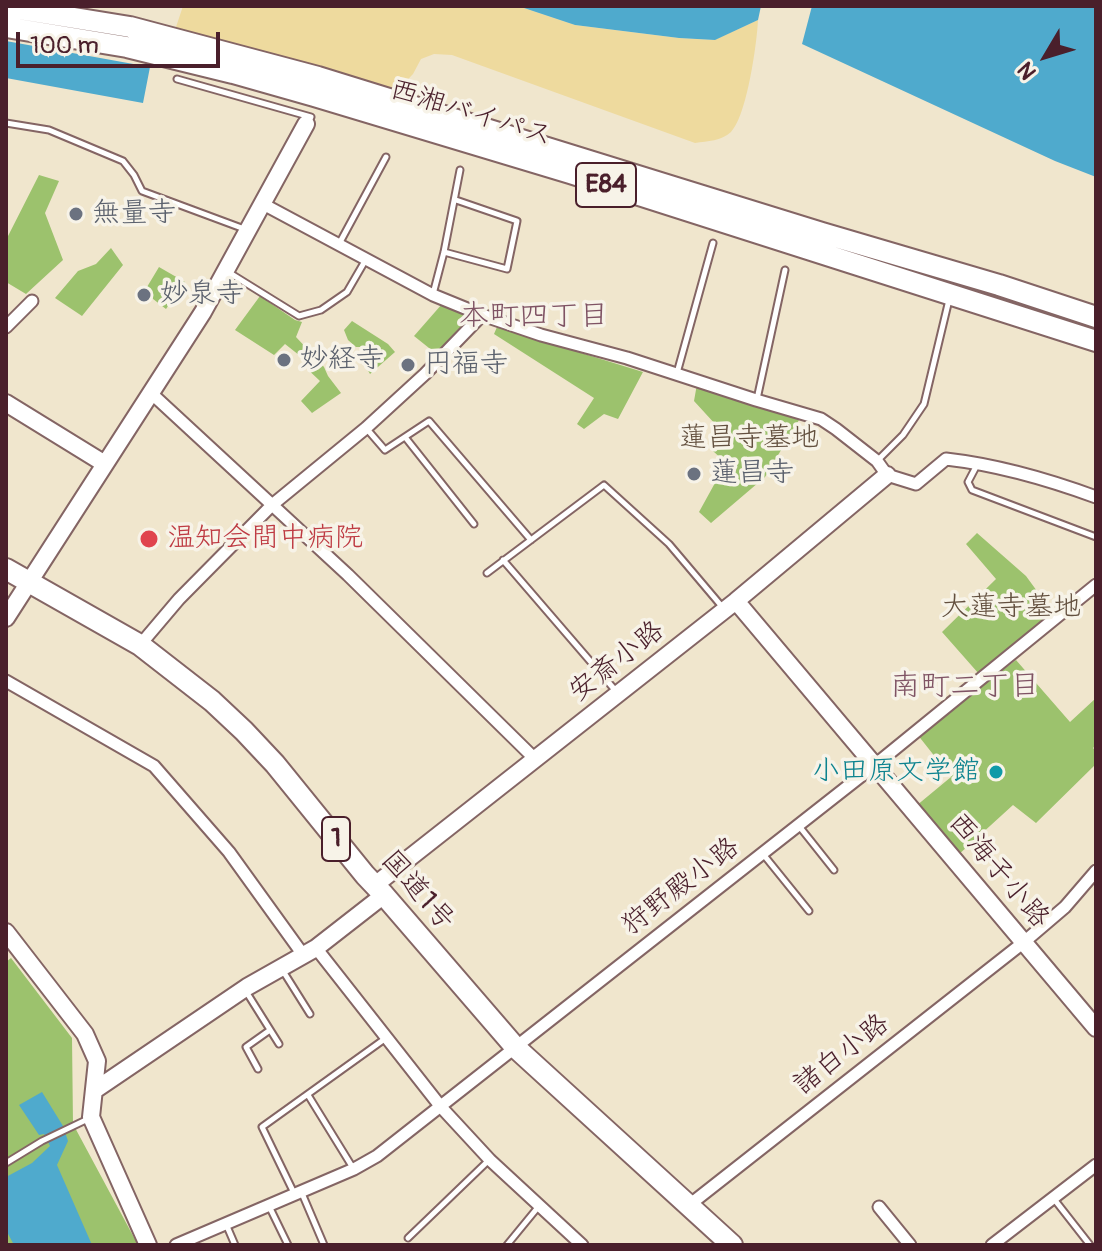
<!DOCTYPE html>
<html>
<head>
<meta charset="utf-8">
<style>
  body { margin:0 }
  #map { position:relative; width:1102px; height:1251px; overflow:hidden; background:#f0e6cd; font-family:Pangolin,sans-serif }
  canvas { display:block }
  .frame { position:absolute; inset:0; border:8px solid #4a1f2b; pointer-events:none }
  .north { position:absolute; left:1006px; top:16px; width:80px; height:80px; -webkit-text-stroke:6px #f7f3e8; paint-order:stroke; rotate:232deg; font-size:22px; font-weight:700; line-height:32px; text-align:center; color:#4a1f2b }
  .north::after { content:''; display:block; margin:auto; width:28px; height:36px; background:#4a1f2b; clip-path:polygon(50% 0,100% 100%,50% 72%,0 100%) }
  .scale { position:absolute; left:16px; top:32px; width:204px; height:36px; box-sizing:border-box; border:4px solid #4a1f2b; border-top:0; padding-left:10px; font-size:24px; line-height:28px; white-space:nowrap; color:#4a1f2b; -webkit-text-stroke:6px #f7f3e8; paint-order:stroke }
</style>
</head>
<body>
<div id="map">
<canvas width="1102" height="1251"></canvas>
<div class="frame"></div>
<div class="north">N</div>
<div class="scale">100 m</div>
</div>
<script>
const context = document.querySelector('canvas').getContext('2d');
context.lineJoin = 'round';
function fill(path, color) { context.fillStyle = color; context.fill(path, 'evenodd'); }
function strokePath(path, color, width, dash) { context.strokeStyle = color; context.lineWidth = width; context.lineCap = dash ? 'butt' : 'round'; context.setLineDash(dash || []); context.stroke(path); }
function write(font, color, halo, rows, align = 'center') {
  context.font = font + ' Pangolin,"Klee One",sans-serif'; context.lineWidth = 7; context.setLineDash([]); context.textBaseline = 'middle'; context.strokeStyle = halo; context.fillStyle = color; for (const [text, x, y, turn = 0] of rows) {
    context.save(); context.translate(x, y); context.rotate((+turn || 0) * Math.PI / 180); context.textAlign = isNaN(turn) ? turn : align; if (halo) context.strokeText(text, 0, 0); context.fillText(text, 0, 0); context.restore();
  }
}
fill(new Path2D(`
  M39,175L59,181L45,213L63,260L26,294L6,282V240Z
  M111,248L123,265L82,316L55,298L78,271L96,264Z
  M159,267L185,282L166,309L144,292Z
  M260,296L295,320L302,322L296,337L324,367L328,376L341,393L312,413L301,401L320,381L302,364L304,359L285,344L274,355L235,330Z
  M442,304L476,317L439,356L414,336Z
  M352,321L388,344L395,352L370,374L366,367L374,358L362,347H356L348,340L344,330Z
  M497,327L643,372L618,419L604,414L584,429L577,424L594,398L494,334Z
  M697,384L799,420L765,477L711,523L699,512L726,463L713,451L716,425L694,401Z
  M977,533L1026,576L1053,613L979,674L942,632L996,579L966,544Z
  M1016,660L1070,722L1096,698V745L1093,748L1096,751V764L1036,823L1013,805L957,856L916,806L951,777L917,734Z
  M11,958L72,1038L73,1124L138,1245H6V962Z`), '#9cc26d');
fill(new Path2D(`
  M183,6H518L575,25L679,38L714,40L758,20C757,43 747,116 731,132C721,141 708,141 695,143L452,55L434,54L421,59L413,74L397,91L175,30Z`), '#eeda9e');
fill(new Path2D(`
  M518,6H761L758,20L715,40L679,38L575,25Z
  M812,6H1096V177L1055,161L802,44Z
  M6,41L150,67L143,103L6,78Z
  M42,1092L63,1126L68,1141L57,1165L92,1245H14L6,1230V1177L32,1163L50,1146L44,1134L39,1135L19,1105Z`), '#4faacd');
const lane = new Path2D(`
  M177,79L311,117L307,123
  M6,123L49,130L123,161L134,175L142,191L247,230
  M339,244L386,157
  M444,252L507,269L517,221L456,200
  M228,272L299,316L321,310L347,292L365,261
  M433,294L444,252L460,170
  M677,373L713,243
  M757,399L785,270
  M366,428L385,450L429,421L531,540
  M405,437L474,524
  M878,460L903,435L924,404L948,304
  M978,463L968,482L972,490L1096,537
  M503,560L615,690
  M487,573L604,485L669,544L724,609
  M799,826L834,870
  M763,854L809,911
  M283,971L310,1014
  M247,993L279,1044
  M258,1069L246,1047L270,1030
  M308,1095L353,1168
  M6,1163L42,1141L90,1118
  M301,1191L324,1245
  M294,1193L262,1127L386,1038
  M1054,1199L1090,1245
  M269,1206L288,1245
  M226,1224L235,1245
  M408,1238L488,1161
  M507,1245L539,1206`);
const street = new Path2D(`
  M263,204L433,295L482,315L541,335L627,358L756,400L821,419L836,429L877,461L887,475L916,484L946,459C999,465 1047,479 1096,497
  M6,327L32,301
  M151,393L348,575L536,760
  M140,645L179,599L272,505L366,428L425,374L482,315
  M6,681L154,766L229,852L304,956
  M316,948L441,1107L490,1160L582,1245
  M688,1206L1024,942L1065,907L1096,871
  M879,1207L910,1245
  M176,1245L354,1169L377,1156L875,765L1096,585
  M992,1245L1096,1165`);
const secondary = new Path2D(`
  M6,403L105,464
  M736,601L1096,1028
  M6,618L203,312L306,124
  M375,885L736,601L887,475
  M6,932L85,1034L97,1061L91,1117L148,1245
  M95,1090L247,987L316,948L384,895`);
const highway = new Path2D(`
  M6,7L130,27L318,77L822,233L999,285L1096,317
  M6,27L127,47L233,73L314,96L570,173L1096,341
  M6,569L140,645L212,701L244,731L275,764L365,875L384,895L516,1048L732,1245`);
strokePath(lane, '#846564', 9);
strokePath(street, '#846564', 15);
strokePath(secondary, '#846564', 20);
strokePath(highway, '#846564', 24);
strokePath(lane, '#fff', 5);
strokePath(street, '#fff', 11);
strokePath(secondary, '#fff', 16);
strokePath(highway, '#fff', 20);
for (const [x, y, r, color] of [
  [76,214,8,"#6b7280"],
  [144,295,8,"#6b7280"],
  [284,360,8,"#6b7280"],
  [408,365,8,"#6b7280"],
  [694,474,8,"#6b7280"],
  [149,539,10,"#e0444e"],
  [996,772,8,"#0f9aa8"]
]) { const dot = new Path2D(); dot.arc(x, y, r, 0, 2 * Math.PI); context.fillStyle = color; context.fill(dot); strokePath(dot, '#f7f3e8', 3); }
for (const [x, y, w] of [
  [606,185,60],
  [336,839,28]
]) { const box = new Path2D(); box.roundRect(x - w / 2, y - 22, w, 44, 6); context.fillStyle = '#f7f3e8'; context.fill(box); strokePath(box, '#4a1f2b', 2); }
write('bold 26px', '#4a1f2b', null, [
  ["E84",606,185],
  ["1",336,839]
]);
write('28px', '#4a1f2b', '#f7f3e8', [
  ["西湘バイパス",471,114,17],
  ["安斎小路",617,662,-38],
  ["西海子小路",998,871,50],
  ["狩野殿小路",681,887,-38],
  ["国道1号",417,891,49],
  ["諸白小路",842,1055,-38]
]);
write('28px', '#5b616d', '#f7f3e8', [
  ["無量寺",92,214],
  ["妙泉寺",160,295],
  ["妙経寺",300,360],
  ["円福寺",424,365],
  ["蓮昌寺",710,474]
], 'left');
write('28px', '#63503f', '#f7f3e8', [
  ["蓮昌寺墓地",749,439],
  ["大蓮寺墓地",1011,608]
]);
write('28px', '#be3a42', '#f7f3e8', [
  ["温知会間中病院",167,539]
], 'left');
write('28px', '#0d838f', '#f7f3e8', [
  ["小田原文学館",980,772]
], 'right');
write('30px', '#7f5364', '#f7f3e8', [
  ["本町四丁目",534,317],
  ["南町二丁目",965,687]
]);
</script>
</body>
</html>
